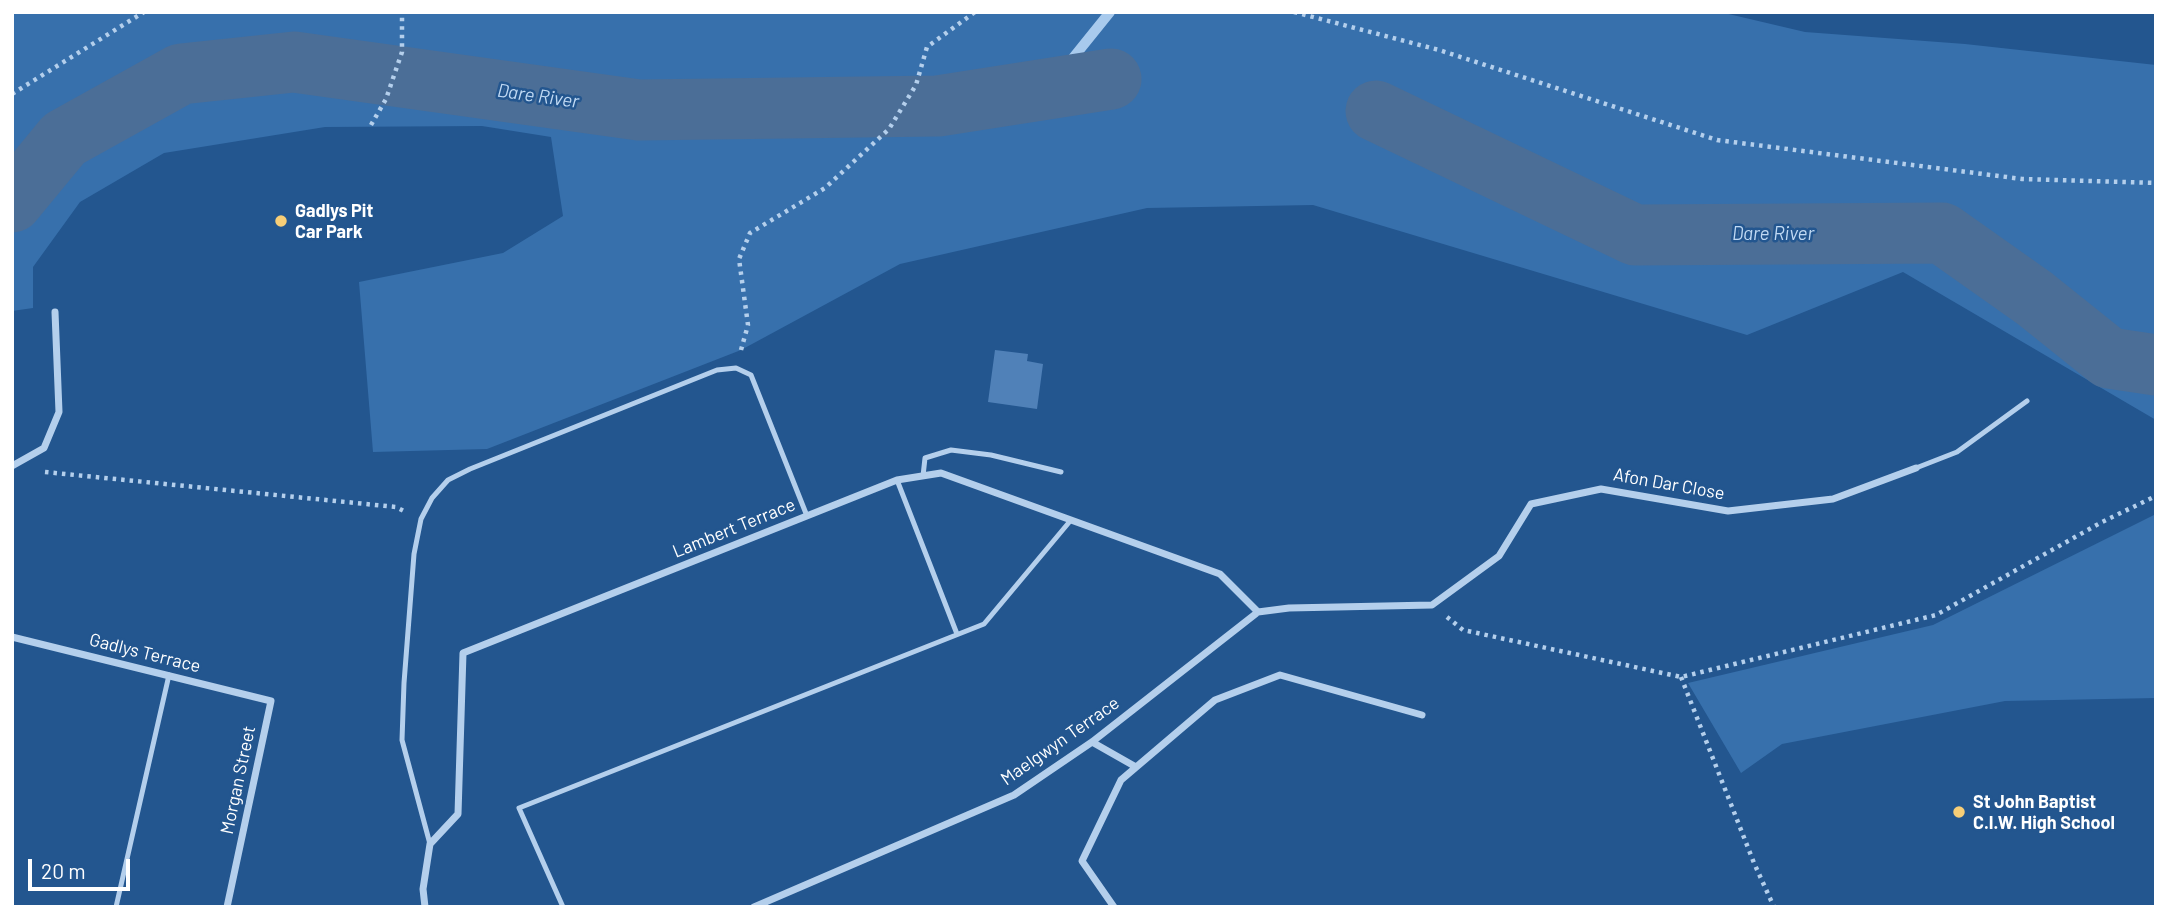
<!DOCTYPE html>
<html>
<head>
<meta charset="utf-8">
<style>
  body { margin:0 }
  #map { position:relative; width:2168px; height:919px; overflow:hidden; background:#23568f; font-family:Barlow,sans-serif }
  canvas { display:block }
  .frame { position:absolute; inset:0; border:14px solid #fff; pointer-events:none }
  .scale { position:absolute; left:28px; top:859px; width:102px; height:32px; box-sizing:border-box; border:4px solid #fff; border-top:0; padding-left:9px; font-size:21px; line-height:24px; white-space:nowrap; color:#fff; -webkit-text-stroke:5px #23568f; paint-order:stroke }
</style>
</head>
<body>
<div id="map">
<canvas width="2168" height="919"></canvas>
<div class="frame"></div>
<div class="scale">20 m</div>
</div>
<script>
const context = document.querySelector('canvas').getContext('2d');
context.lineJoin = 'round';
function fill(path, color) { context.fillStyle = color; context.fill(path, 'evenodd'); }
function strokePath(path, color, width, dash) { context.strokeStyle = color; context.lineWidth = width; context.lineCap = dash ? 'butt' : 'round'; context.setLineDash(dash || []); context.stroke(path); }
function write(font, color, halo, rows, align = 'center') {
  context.font = font + ' Barlow,sans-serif'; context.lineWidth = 5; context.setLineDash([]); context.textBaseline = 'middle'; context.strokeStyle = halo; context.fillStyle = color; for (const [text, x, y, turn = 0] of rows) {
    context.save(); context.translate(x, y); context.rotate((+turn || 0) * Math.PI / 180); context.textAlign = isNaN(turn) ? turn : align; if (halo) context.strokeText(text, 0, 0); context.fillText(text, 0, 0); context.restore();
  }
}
fill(new Path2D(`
  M12,12H1720L1805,32L1965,44L2156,65V420L1903,272L1747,335L1313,205L1147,208L900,264L741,350L487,449L373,452L359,282L503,253L563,216L551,137L482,126L325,127L164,153L80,202L33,267V308L12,311Z
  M2156,514V698L2005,701L1782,744L1741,773L1688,683L1933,625Z`), '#3770ac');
strokePath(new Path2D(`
  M1048,89L1110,12`), '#a8caed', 10);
strokePath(new Path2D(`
  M1376,111L1635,235L1942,233L2034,298L2109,358L2156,365
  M12,202L64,139L181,74L294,62L639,110L938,106L1111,79`), '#4b6e97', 61);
fill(new Path2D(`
  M995,350L1028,354L1027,361L1043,364L1037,409L988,402Z`), '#5081b8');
strokePath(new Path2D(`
  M1294,12L1439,50L1717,140L2022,179L2156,183
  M12,94L144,12
  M371,125L386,99L402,52V12
  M741,350L748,325L739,259L750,233L825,188L889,129L916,85L927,47L975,12
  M45,472L396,507L404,511
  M1447,617L1463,630L1681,677L1936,615L2102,522L2156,496
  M1681,677L1754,863L1774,907`), '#b4cfec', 4.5, [3.5, 5]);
strokePath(new Path2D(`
  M1916,468L1957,452L2027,401
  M923,476L925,458L951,450L991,455L1061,472
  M897,480L957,634
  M430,844L402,740L404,683L414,554L421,519L432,498L448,480L470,469L717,370L736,368L751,375L807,516
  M116,907L169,675
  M563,907L519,808L984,624L1071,520`), '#b4cfec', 5);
strokePath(new Path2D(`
  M12,466L44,448L59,412L55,312
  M12,637L271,701L227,907
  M1092,742L1136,767
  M425,907L423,889L430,844L458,814L463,653L897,480L941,473L1071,520L1220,574L1258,612
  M754,907L1014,795L1092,742L1258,612L1289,608L1432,605L1499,556L1531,504L1601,489L1728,511L1833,499L1916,468
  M1114,907L1082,861L1121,780L1215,700L1280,675L1422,715`), '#b4cfec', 7);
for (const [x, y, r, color] of [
  [281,221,7,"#f7ce77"],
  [1959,812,7,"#f7ce77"]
]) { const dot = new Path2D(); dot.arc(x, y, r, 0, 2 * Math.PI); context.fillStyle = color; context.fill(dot); strokePath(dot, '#23568f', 2.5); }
write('bold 18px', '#fff', '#23568f', [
  ["Gadlys Pit",295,211],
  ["Car Park",295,232],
  ["St John Baptist",1973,802],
  ["C.I.W. High School",1973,823]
], 'left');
write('18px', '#fff', '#23568f', [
  ["Afon Dar Close",1669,484,10],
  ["Lambert Terrace",734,528,-22],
  ["Gadlys Terrace",145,653,14],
  ["Maelgwyn Terrace",1060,741,-35],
  ["Morgan Street",238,780,-78]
]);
write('italic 19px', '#c0d9f3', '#23568f', [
  ["Dare River",538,96,8],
  ["Dare River",1773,234]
]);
</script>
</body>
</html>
